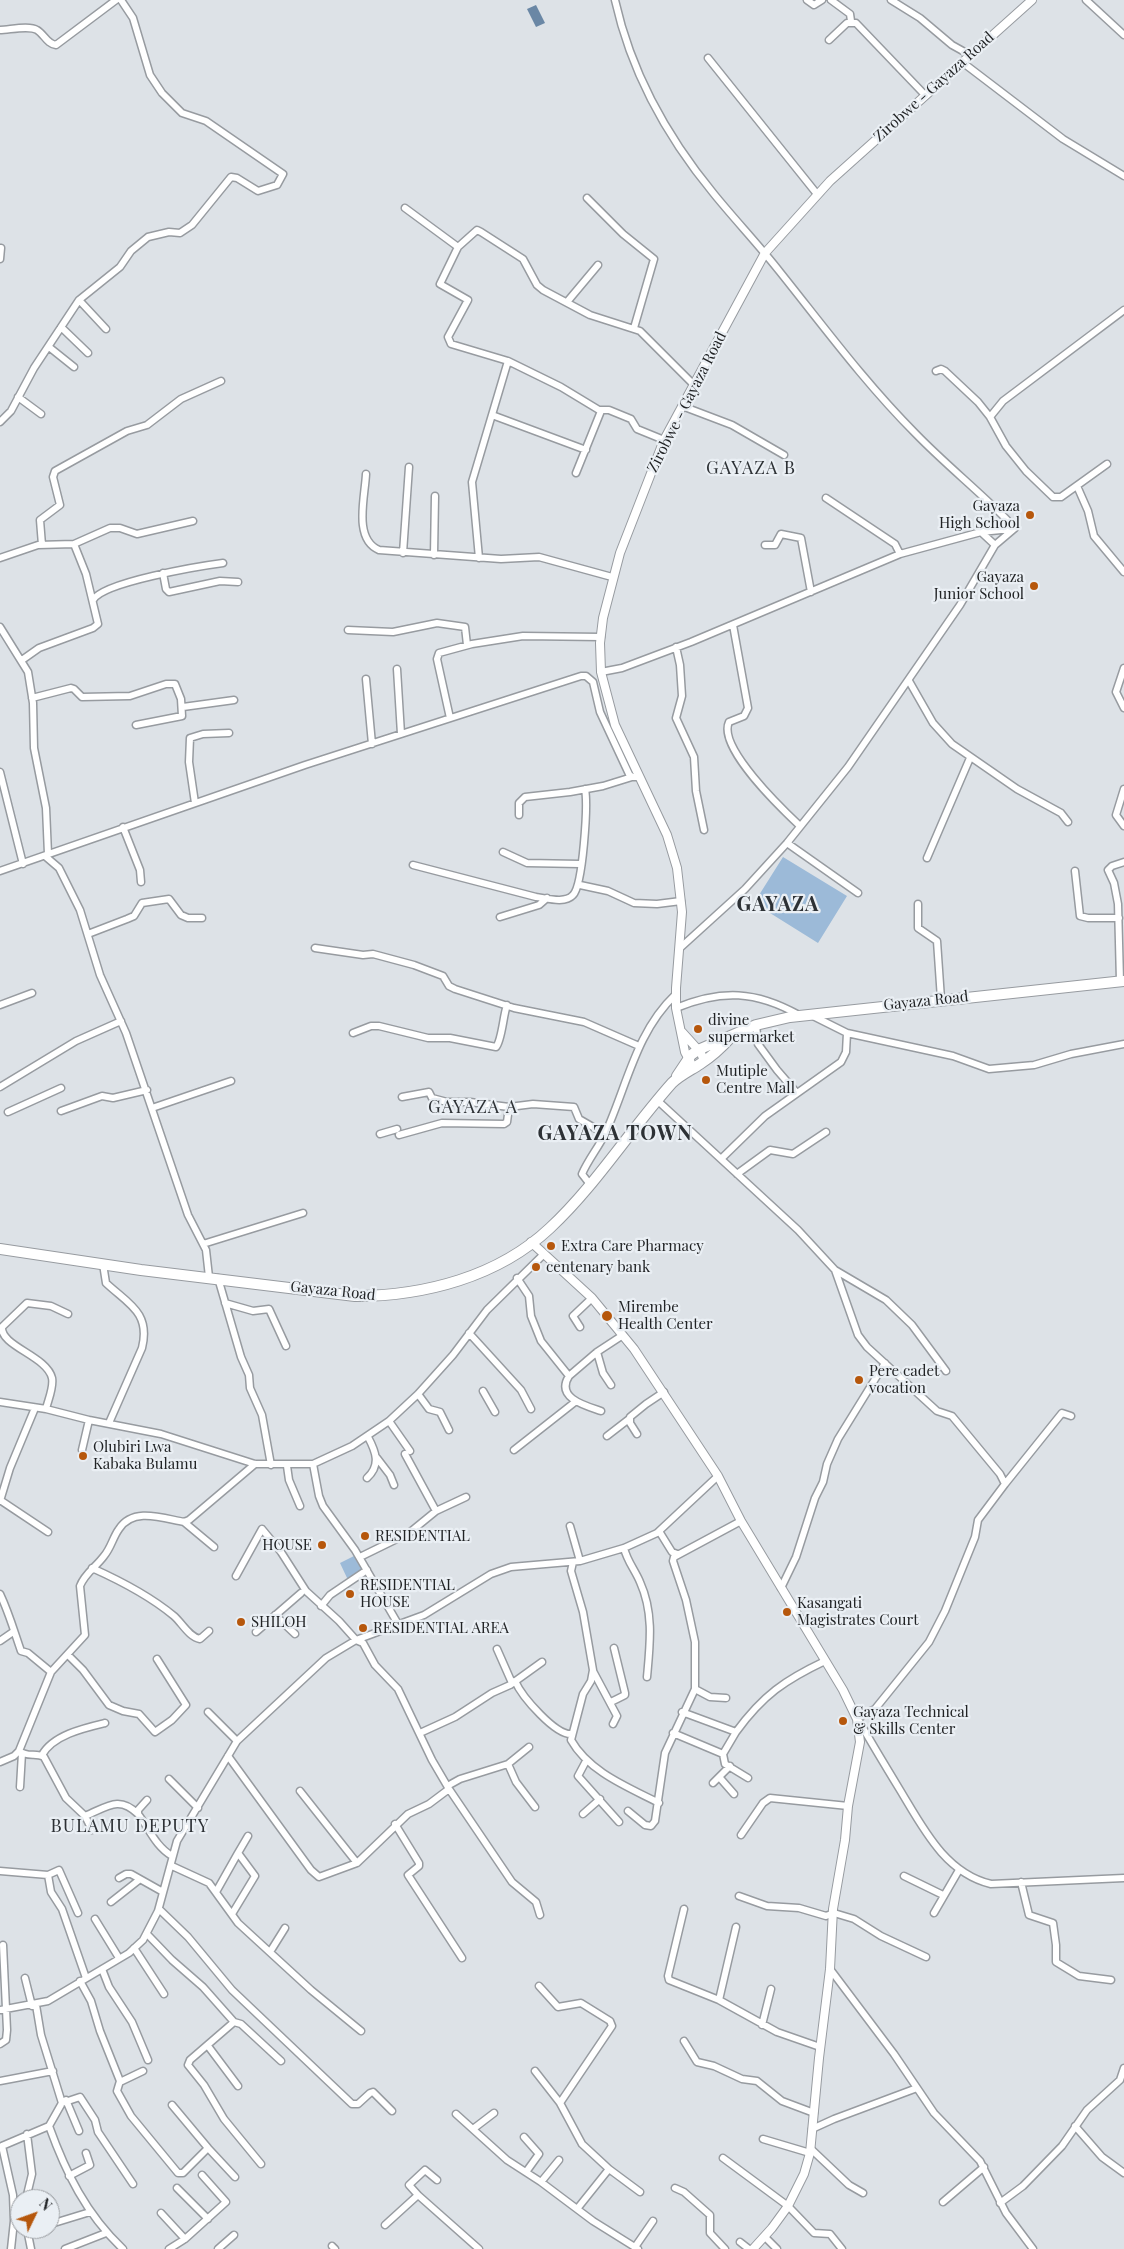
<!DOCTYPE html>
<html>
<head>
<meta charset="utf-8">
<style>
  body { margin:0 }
  #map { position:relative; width:1124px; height:2249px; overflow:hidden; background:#dde2e7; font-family:"Playfair Display",serif }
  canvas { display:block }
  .north { position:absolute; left:10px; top:2189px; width:50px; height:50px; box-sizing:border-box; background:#eaeff4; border:1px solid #9a9da1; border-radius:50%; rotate:48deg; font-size:14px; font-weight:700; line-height:20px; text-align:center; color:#212325 }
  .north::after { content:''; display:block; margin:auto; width:18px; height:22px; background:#b6570c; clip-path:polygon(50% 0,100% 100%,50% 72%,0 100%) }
</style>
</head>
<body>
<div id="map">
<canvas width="1124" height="2249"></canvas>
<div class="north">N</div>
</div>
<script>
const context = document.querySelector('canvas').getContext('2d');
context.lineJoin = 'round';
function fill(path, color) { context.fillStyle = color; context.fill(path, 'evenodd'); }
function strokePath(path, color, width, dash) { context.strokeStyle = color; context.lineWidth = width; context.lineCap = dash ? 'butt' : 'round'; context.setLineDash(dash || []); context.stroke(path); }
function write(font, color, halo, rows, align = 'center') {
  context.font = font + ' "Playfair Display",serif'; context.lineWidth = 4.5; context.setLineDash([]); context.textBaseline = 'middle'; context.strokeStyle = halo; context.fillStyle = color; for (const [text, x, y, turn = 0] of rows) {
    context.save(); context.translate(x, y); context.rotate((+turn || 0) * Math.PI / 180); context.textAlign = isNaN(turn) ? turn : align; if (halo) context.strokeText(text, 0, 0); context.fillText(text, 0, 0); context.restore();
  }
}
fill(new Path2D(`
  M783,857L847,896L818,943L754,903Z
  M356,1555L365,1570L348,1580L340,1563Z`), '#9cbad8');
fill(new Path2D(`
  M536,5L545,23L536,27L527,9Z`), '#6a87a5');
const minor = new Path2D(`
  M615,0C631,72 667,137 714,194C735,220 759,245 780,272C824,327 866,384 916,434C948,467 984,495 1015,528
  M807,0L814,5L822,0
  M831,0L850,14L851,21
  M891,0L920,18L952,45L970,55
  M1086,0L1124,35
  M0,30C9,30 29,25 37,30C44,34 47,44 56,45L116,0
  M829,40L847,23H856L925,95
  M708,58L817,194
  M962,62L1063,139L1124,176
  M587,198L623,234L654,259L634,328
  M405,208L458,247L477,230L481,232L523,259L537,285L543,290L590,315L640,331L694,385
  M458,247L440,284L468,300L448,337L451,344L508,361L561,387L599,410H609L631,419L637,429L664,440
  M0,259L1,248
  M79,300L106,329
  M567,302L598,265
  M61,327L88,353
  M49,347L74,367
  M936,371L941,369L945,371L978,402L990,417L1006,446L1026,471L1053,497H1061L1107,464
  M18,397L41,414
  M682,406L732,425L784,455
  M492,415L586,450
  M990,417L1003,401L1124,310
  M0,422L11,411L34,368L79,300L120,267L131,251L148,237L169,232L180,233L192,225L231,177L237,178L258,191L277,185L283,174L206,121L182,113L162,93L150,75L133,18L121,0
  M576,473L601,411
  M366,474C365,497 353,539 379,550L501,559L539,557L612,577
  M1077,486L1088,511L1094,536L1124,572
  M826,498L895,544L900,554
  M981,532L995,545
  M42,545L40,520L60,505L53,477L55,471L127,431L147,425L181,399L221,381
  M765,545H775L781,534L801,538L811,592
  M403,553L409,467
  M434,555L435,496
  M0,558L38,545L74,544L110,528H120L137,534L193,521
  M479,558L472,482L508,361
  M163,573L166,589L169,592L220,581L238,582
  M93,600C103,582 200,566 223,563
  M733,625L748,708L744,716L729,722C717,747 783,810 800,826
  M0,627L28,672L33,703L34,748L46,808L48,854
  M348,630L393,632L437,623L465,627L467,645
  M676,647L680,665L682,696L676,718L694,757L696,791L704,830
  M22,660L39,648L93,628L98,624L86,574L74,544
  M1124,668L1116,692L1124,708
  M397,669L401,734
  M601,672L622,668L691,642L900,554L981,532L1011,529
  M366,679L372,744
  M909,681L933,723L952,744L1017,789L1061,813L1068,822
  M32,698L71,688L74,689L82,697L130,696L166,684H175L181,699L182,716L136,725
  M183,707L234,700
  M450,718L437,659L439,653L472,644L523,636L601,637
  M0,772L23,864
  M1124,789L1116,815L1124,826
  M195,803L189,762L190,738L203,734L229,733
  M519,815V803L525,797L570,792L603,786L632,777
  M123,827L140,870L141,882
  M787,843L858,893
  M503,852L527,863L580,864
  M45,856L59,868L80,910L100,975L126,1033L188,1215L206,1250L209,1277
  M927,858L970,758
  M413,865L536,897C546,898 565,904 573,895C583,885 588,805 585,789
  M0,871L305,765L581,676H586L593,682L600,712L629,774L632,777H639
  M1075,871L1080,916L1088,918H1119
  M580,885L608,891L634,903L657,904L681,901
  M918,904V928L937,941L941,999
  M500,917L539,905L547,898
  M88,934L127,919L134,916L142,903L169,899L181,915L188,918H202
  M315,948L363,955L373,954L414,965L443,976L449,986L455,989L514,1008L584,1022L639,1046
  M680,948L745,889L787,843L848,767L960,605L995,545L1015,528
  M1120,981L1118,904L1114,883L1108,870L1112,866L1124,862
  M0,1005L32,993
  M676,1008C722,989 756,991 799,1015
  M811,1015L847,1033L953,1056L989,1069L1034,1065L1071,1054L1124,1044
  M756,1025L758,1044L777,1070L796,1092
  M353,1033L371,1026H379L428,1038H450L496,1047C502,1040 503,1016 507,1005
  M0,1087L76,1041L121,1021
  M402,1097L429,1092L432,1098L447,1102H470L509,1107L533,1104L574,1107L579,1119L605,1134
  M658,1101L798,1230L835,1270L858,1335L867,1347L937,1411L952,1416L1000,1474L1005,1484L978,1520L975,1537L945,1611L929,1642L875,1709L857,1718
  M152,1108L231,1081
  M61,1111L102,1096L113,1098L147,1090
  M8,1112L61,1088
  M380,1134L397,1129
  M399,1135L442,1123L504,1124L507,1122L509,1107
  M722,1158L765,1116L841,1062L846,1052L847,1033
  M737,1174L770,1150L793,1154L826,1132
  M589,1183L582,1174C588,1160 598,1148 605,1134C627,1086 636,1032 675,995
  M203,1244L303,1213
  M103,1264L106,1283C127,1303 151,1312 142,1348L109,1423
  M835,1270L886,1300L912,1325L946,1371
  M218,1278L241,1357L249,1375L250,1388L262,1415L271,1465
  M517,1278L529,1296L531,1316L541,1341L569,1376C555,1398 586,1406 601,1411
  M225,1303L253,1311L269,1309L286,1346
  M580,1327L573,1316L592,1298
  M469,1333L521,1390L531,1409
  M597,1352L603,1373L611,1385
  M569,1376L597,1352L623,1335
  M483,1391L495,1412
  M418,1394L429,1409L440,1412L449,1430
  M0,1402L46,1409L89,1420L161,1434L255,1464H313L352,1446L389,1421L418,1394L453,1355L487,1310L544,1254
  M46,1409C48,1400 54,1387 52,1378C47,1356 0,1346 2,1327L27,1303L51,1306L68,1314
  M389,1421L410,1451
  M637,1434L630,1423V1417L646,1404L664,1392
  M607,1436L629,1419
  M82,1450L89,1420
  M514,1450L575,1402
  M405,1454L436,1511L466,1497
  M377,1458L390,1475L394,1485
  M313,1464L319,1496L323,1506L355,1550L398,1624
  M287,1466L289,1480L300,1506
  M367,1478C381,1465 376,1452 368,1437
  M1005,1484L1062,1413L1071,1416
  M0,1500L48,1532
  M0,1501L10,1468L35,1408
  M184,1522L214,1547
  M570,1526L580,1561
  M659,1531L672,1552L677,1554
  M624,1548C627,1561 635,1570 640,1582C654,1613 650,1644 647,1677
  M360,1557L409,1533L436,1511
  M573,1562L571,1571L583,1612L593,1670L591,1681L583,1694L571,1740C589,1772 628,1787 659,1803
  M92,1568C121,1581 150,1596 174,1616C182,1623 189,1637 200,1639L209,1631
  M236,1576L262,1529L281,1552L306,1591L339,1621L356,1640L363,1643L375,1665L398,1689L432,1760L449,1789L512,1882L536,1902L540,1915
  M781,1588L796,1557L815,1498L823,1482L827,1464L838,1439L885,1363
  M0,1594C9,1613 14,1631 21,1651L28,1653L51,1672
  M321,1606L330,1595L367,1570
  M275,1615L295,1634
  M256,1632L301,1593
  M0,1641L13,1632
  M497,1649L512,1683
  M68,1655L83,1670L109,1705L123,1711L139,1714L155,1732L172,1720L186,1705L157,1659
  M593,1671L617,1716L613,1724
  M515,1681C522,1697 556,1736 572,1734
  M695,1689L710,1697L726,1698
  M611,1702L625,1695V1693L614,1648
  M208,1712L237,1741
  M682,1712L736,1732C763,1695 785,1680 825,1661
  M859,1721C872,1744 886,1767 900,1790C923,1828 945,1873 991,1884L1124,1878
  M420,1733L455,1717L492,1693L510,1685L542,1662
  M673,1733L723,1754L736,1732
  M19,1751C28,1758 36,1752 44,1757L66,1798L85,1816L92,1830
  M723,1754L725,1764L748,1778
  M42,1755C53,1735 84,1728 105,1723
  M228,1756L311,1870L319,1877L357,1863L408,1814L429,1804L449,1789
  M586,1761L578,1776L619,1822
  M0,1762L14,1756L19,1751L51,1672L85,1635L80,1586C85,1573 96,1567 104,1556C111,1548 113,1537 119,1529C133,1507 162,1518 184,1522L189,1520L255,1464
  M508,1764L516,1782L535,1807
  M720,1778L734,1794
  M169,1779L198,1808
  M713,1783L730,1766
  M451,1784L460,1779L508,1764L529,1747
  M20,1787L22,1753
  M300,1791L357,1863
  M147,1800L138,1810V1814C149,1828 155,1846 172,1856
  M628,1811L645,1825L651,1826L655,1821L665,1753L695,1689V1642L686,1600L673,1561L674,1557L741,1521
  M583,1814L600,1799
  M85,1816C107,1807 119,1795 138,1814
  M395,1824L419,1863V1866L408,1875L462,1958
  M741,1835L763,1803L770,1798L848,1806
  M172,1866L209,1883L238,1923L311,1990L361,2031
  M0,1871L48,1875L59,1870L78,1913
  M48,1875L51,1892L62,1909L86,1978
  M904,1876L943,1895
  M119,1878L126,1874H131L163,1892
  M1021,1882L1029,1915L1053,1923L1056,1945V1962L1079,1976L1111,1980
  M216,1892L238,1853
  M739,1896L767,1906L799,1908L826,1916L834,1913L854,1919L881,1936L926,1957
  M111,1902L139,1880
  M159,1909L188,1937L232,1990L352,2104H358L370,2093L373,2092L392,2111
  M684,1909L668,1976L669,1980L719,2000L777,2032L820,2047
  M934,1913L959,1870
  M232,1914L255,1876L238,1853L248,1836
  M95,1919L119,1958
  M147,1934L172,1960L203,1987L234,2022L241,2024L281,2061
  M134,1948L164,1994
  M270,1952L285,1928
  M102,1969L109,1987L132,2022L148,2060
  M830,1969L894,2054L934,2113L980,2161L1006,2213L1033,2249
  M25,1978L32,2006
  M80,1981L91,2001L100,2031L120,2081L117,2091L131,2116L178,2173H183L208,2148L235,2177
  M539,1986L558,2007L581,2003L610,2021L612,2026L560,2103L582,2144L609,2169L577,2209
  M719,2000L736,1927
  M36,2005L41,2035L62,2103
  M0,2010L48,2001L129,1953L143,1940L158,1911L177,1841L237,1741L326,1658L356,1640L424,1615L491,1574L511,1567L580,1561L624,1548L657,1533L718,1476
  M234,2022L190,2060L188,2065L204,2085L224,2119L261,2164
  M762,2025L771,1989
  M684,2041L697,2062L714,2066L742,2079L757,2081L782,2101L814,2113
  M0,2044L6,2040L7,2030L3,1945
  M208,2046L238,2086
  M535,2071L560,2103
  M0,2081L53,2071
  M120,2082L143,2071
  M66,2100L79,2131
  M172,2105L208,2148
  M456,2114L507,2160L541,2182L593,2221L638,2249
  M1075,2126L1102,2157L1124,2173
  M473,2129L494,2113
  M812,2129L834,2119L917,2088
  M524,2137L539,2154L526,2172
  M763,2139L810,2153
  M811,2149L849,2185L863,2193
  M723,2158L788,2206L814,2233L830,2234L842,2249
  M609,2169L640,2192
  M69,2176L90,2165L86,2153
  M541,2182L559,2160
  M177,2188L208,2219
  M675,2188L684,2192L710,2215V2233L725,2249
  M418,2195L409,2185L425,2170L437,2180
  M26,2199L32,2174L27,2134
  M943,2202L984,2167
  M1000,2203L1023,2186L1062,2146L1087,2110L1120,2080L1124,2068
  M161,2213L185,2239L169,2249
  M54,2223L90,2212
  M385,2225L418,2195L479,2249
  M27,2229L31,2249
  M765,2237L777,2249
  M185,2239L226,2202L202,2175
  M740,2242L749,2249
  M332,2246L335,2249
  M635,2247L653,2221
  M11,2249L14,2221L13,2195L2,2146L49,2126
  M65,2249L106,2233
  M123,2249C86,2214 66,2173 49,2126L62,2103L80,2097L95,2120L98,2132L133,2184
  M218,2249L234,2235`);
const tertiary = new Path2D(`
  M682,1032L701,1053L704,1061
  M691,1063L685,1052L676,1008V988L682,912L677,868L667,835L615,725L601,672L600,643L603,618L620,553L664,440L765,253L830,181L1032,0
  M531,1242L592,1298L634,1349L718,1476L741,1521L843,1690L857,1719L860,1742L848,1806L845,1840L833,1909L830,1969L819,2058L810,2153L804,2174L788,2206L772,2228L753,2249`);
const primary = new Path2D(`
  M677,1076L691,1055L698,1050L756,1025L790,1017L1124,981
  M0,1249L141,1270L355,1296C424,1296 498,1277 550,1228C596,1185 630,1130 672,1083C680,1075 691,1070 700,1064C711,1057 723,1046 731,1037`);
strokePath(minor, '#979ba0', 9);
strokePath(tertiary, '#979ba0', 10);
strokePath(primary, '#979ba0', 12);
strokePath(minor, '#fff', 6);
strokePath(tertiary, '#fff', 8);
strokePath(primary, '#fff', 10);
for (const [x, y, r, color] of [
  [1030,515,5,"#b6570c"],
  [1034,586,5,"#b6570c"],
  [698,1029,5,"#b6570c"],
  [706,1080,5,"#b6570c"],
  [551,1246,5,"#b6570c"],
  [536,1267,5,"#b6570c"],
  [607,1316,6,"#b6570c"],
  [859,1380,5,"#b6570c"],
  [83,1456,5,"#b6570c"],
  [365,1536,5,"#b6570c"],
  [322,1545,5,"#b6570c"],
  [350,1594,5,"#b6570c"],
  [787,1612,5,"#b6570c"],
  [241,1622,5,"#b6570c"],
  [363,1628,5,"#b6570c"],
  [843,1721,5,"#b6570c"]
]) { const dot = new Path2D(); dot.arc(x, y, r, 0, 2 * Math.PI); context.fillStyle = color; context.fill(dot); strokePath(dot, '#eaeff4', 2); }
write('15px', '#212325', '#eaeff4', [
  ["Zirobwe - Gayaza Road",934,87,-42],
  ["Zirobwe - Gayaza Road",687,402,-63],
  ["Gayaza Road",926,1001,-6],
  ["Gayaza Road",333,1291,6]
]);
write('15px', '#212325', '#eaeff4', [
  ["Gayaza",1020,506,"right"],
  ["High School",1020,523,"right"],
  ["Gayaza",1024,577,"right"],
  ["Junior School",1024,594,"right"],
  ["divine",708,1020],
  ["supermarket",708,1037],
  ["Mutiple",716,1071],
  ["Centre Mall",716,1088],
  ["Extra Care Pharmacy",561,1246],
  ["centenary bank",546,1267],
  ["Mirembe",618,1307],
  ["Health Center",618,1324],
  ["Pere cadet",869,1371],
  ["vocation",869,1388],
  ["Olubiri Lwa",93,1447],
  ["Kabaka Bulamu",93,1464],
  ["RESIDENTIAL",375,1536],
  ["HOUSE",312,1545,"right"],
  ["RESIDENTIAL",360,1585],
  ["HOUSE",360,1602],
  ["Kasangati",797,1603],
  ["Magistrates Court",797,1620],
  ["SHILOH",251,1622],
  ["RESIDENTIAL AREA",373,1628],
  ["Gayaza Technical",853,1712],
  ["& Skills Center",853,1729]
], 'left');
context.letterSpacing = '1px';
write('18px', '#2d3135', '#eaeff4', [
  ["GAYAZA B",751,468],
  ["GAYAZA A",473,1107],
  ["BULAMU DEPUTY",130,1826]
]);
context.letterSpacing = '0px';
context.letterSpacing = '1px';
write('bold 20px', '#2d3135', '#eaeff4', [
  ["GAYAZA",778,905],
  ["GAYAZA TOWN",615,1134]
]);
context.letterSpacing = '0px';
</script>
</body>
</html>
